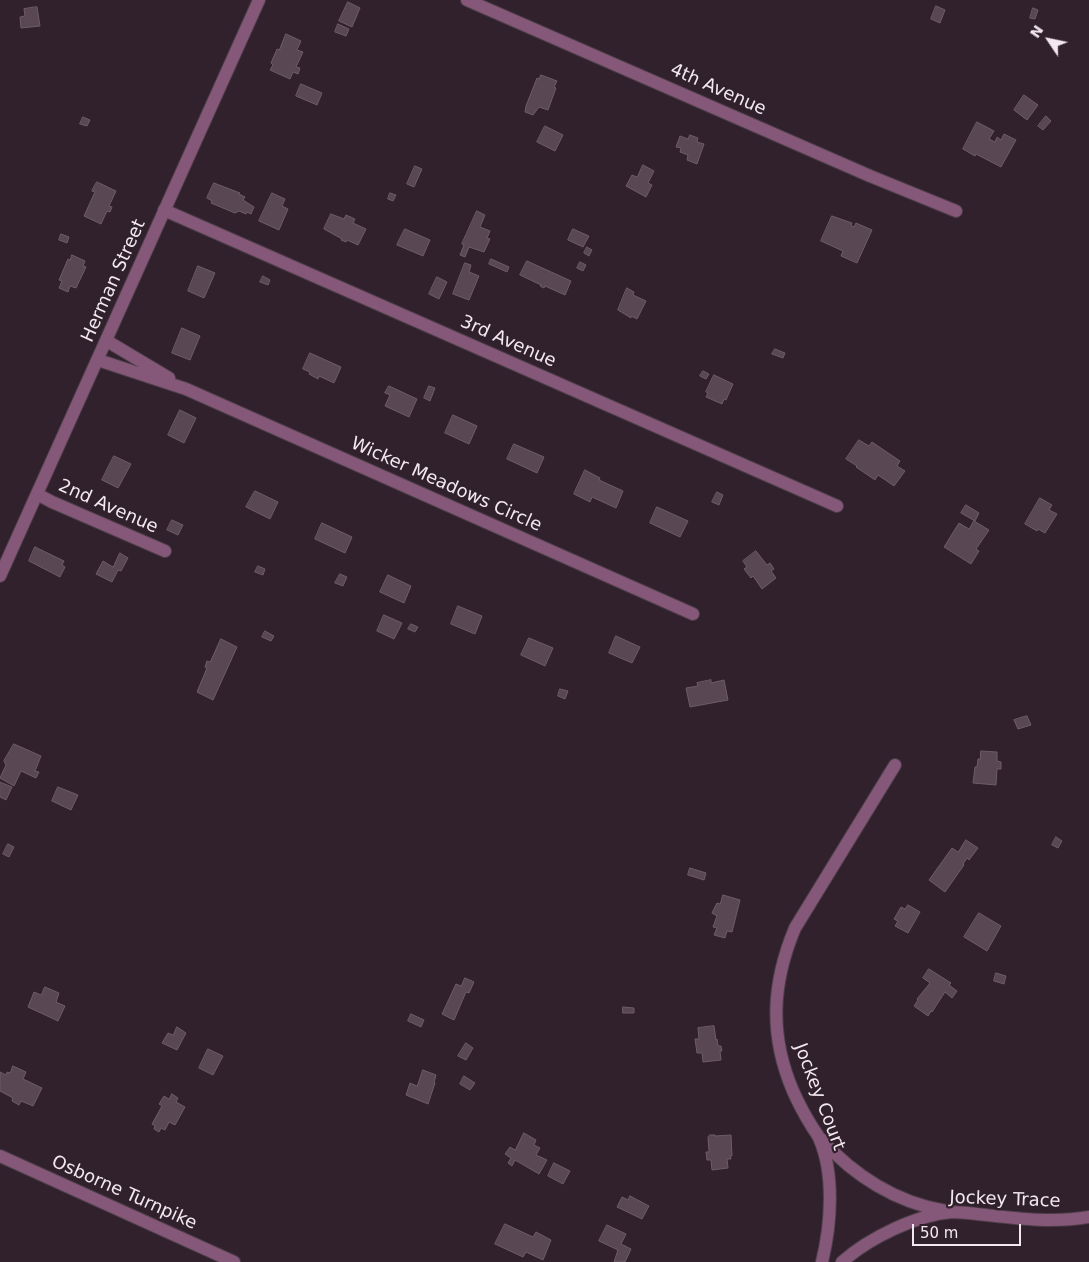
<!DOCTYPE html>
<html>
<head>
<meta charset="utf-8">
<style>
  body { margin:0 }
  #map { position:relative; width:1089px; height:1262px; overflow:hidden; background:#30212c; font-family:"DejaVu Sans",sans-serif }
  canvas { display:block }
  .north { position:absolute; left:1024px; top:15px; width:50px; height:50px; -webkit-text-stroke:4px #30212c; paint-order:stroke; rotate:304deg; font-size:14px; font-weight:700; line-height:20px; text-align:center; color:#f3e8f0 }
  .north::after { content:''; display:block; margin:auto; width:18px; height:22px; background:#f3e8f0; clip-path:polygon(50% 0,100% 100%,50% 72%,0 100%) }
  .scale { position:absolute; left:912px; top:1224px; width:109px; height:22px; box-sizing:border-box; border:2px solid #f3e8f0; border-top:0; padding-left:6px; font-size:15px; line-height:18px; white-space:nowrap; color:#f3e8f0; -webkit-text-stroke:4px #30212c; paint-order:stroke }
</style>
</head>
<body>
<div id="map">
<canvas width="1089" height="1262"></canvas>
<div class="north">N</div>
<div class="scale">50 m</div>
</div>
<script>
const context = document.querySelector('canvas').getContext('2d');
context.lineJoin = 'round';
function fill(path, color) { context.fillStyle = color; context.fill(path, 'evenodd'); }
function strokePath(path, color, width, dash) { context.strokeStyle = color; context.lineWidth = width; context.lineCap = dash ? 'butt' : 'round'; context.setLineDash(dash || []); context.stroke(path); }
function write(font, color, halo, rows, align = 'center') {
  context.font = font + ' "DejaVu Sans",sans-serif'; context.lineWidth = 4.5; context.setLineDash([]); context.textBaseline = 'middle'; context.strokeStyle = halo; context.fillStyle = color; for (const [text, x, y, turn = 0] of rows) {
    context.save(); context.translate(x, y); context.rotate((+turn || 0) * Math.PI / 180); context.textAlign = isNaN(turn) ? turn : align; if (halo) context.strokeText(text, 0, 0); context.fillText(text, 0, 0); context.restore();
  }
}
const building = new Path2D(`
  M348,2L360,8L352,27L339,21Z
  M936,6L945,10L940,23L931,19Z
  M37,7L40,26L21,28L20,17L25,16L24,9Z
  M1033,8L1038,10L1035,19L1030,18Z
  M338,24L349,29L346,36L335,32Z
  M286,34L301,41L297,50L303,52L296,67L300,68L298,74L293,72L290,79L270,70L273,65L271,63L277,49L279,50Z
  M541,75L557,81L554,87L556,88L548,110L539,107L533,115L525,112L526,106L537,78L539,79Z
  M301,84L322,93L317,105L296,96Z
  M1024,95L1038,105L1027,120L1014,110Z
  M1046,116L1051,121L1043,130L1038,126Z
  M83,117L90,120L87,126L80,124Z
  M977,122L994,131L989,139L995,142L997,137L1001,140L1004,134L1016,140L1001,167L976,154L975,156L963,149Z
  M545,126L563,135L555,151L537,142Z
  M690,135L698,138L697,142L704,144L697,164L687,160L688,155L680,152L681,148L676,147L680,136L688,139Z
  M643,165L654,171L648,183L652,185L646,197L626,186L632,175L637,177Z
  M415,166L422,169L414,187L407,184Z
  M97,182L116,191L109,206L112,207L110,212L107,211L101,224L84,216L95,192L92,191Z
  M214,183L240,193L239,194L245,197L243,200L254,207L251,214L247,212L246,214L239,211L235,213L211,203L212,201L207,198Z
  M272,193L285,199L282,206L288,209L279,230L259,221Z
  M390,193L396,195L393,201L388,199Z
  M477,211L485,215L480,227L490,231L487,238L490,239L484,252L469,247L465,257L460,255L464,245L462,244Z
  M331,214L344,219L346,215L355,219L353,223L366,229L358,245L347,240L346,242L341,240L342,239L324,229Z
  M832,216L852,223L851,226L854,227L856,223L872,230L857,263L841,256L843,251L821,241Z
  M405,229L430,240L423,256L397,245Z
  M573,229L589,236L583,247L568,240Z
  M61,234L69,237L67,243L59,240Z
  M587,247L592,250L589,256L584,253Z
  M72,255L85,261L83,266L86,267L76,288L70,286L68,292L59,288L62,281L59,280L68,259L70,260Z
  M491,259L509,267L507,272L489,264Z
  M527,261L571,281L565,295L545,286L544,288L540,286L541,285L520,275Z
  M580,262L586,265L583,271L577,268Z
  M465,263L471,265L469,272L479,276L469,300L453,294Z
  M198,266L215,273L204,298L188,291Z
  M263,276L270,280L268,285L260,282Z
  M437,277L447,282L439,299L429,294Z
  M627,288L634,292L633,295L646,301L637,319L631,316V318L618,310Z
  M182,328L200,336L190,360L172,353Z
  M775,349L785,353L783,358L772,354Z
  M310,353L341,367L334,383L319,376L318,379L309,374L310,372L303,369Z
  M703,371L709,374L706,379L700,376Z
  M714,375L733,384L726,400L724,399L722,404L706,397L708,393L706,392Z
  M389,386L417,399L409,417L385,406L390,395L385,393Z
  M429,386L435,388L430,401L424,398Z
  M180,410L196,418L184,443L168,435Z
  M453,415L477,426L469,444L445,433Z
  M859,440L869,446L872,442L900,461L897,466L905,471L894,486L878,475L875,480L856,467L857,466L846,459Z
  M514,444L544,457L537,473L507,459Z
  M114,456L131,464L118,488L102,480Z
  M585,470L600,478L599,480L623,491L616,508L592,497L590,502L574,494Z
  M255,491L278,502L270,519L246,507Z
  M717,492L723,495L719,505L712,502Z
  M1040,498L1052,505L1049,510L1057,514L1045,533L1038,529L1037,531L1025,524Z
  M966,505L979,513L975,521L961,513Z
  M657,507L688,521L680,537L650,523Z
  M172,520L183,525L178,535L167,530Z
  M974,521L989,530L976,549L979,551L971,564L944,547L959,523L969,529Z
  M322,523L352,537L345,553L315,539Z
  M35,547L64,561L62,565L65,567L60,577L29,561Z
  M756,551L767,565L770,563L774,569L771,571L776,578L762,589L753,576L751,578L744,569L747,567L743,561Z
  M120,553L128,558L121,571L118,570L112,582L96,574L103,561L113,567Z
  M258,566L265,569L263,575L255,572Z
  M340,574L347,577L343,586L335,583Z
  M388,575L411,586L404,603L380,592Z
  M458,606L482,616L475,634L451,624Z
  M384,615L402,623L394,639L377,631Z
  M411,624L418,627L415,632L408,629Z
  M265,631L274,636L271,641L262,637Z
  M616,636L640,647L632,663L609,653Z
  M529,638L553,648L545,666L521,655Z
  M221,639L237,647L213,700L197,692L207,668L205,667L207,661L210,662Z
  M711,680V683L724,680L728,700L690,707L686,688L698,686L697,683Z
  M560,689L568,691L565,699L558,696Z
  M1027,716L1031,725L1018,729L1014,720Z
  M14,744L41,756L35,771L39,772L36,778L21,771L14,786L0,778L6,765L4,761Z
  M981,751L997,752V761L1001,762V769H997L996,785L973,783L975,767H977L978,759H980Z
  M0,782L12,787L6,800L0,797Z
  M58,787L78,795L71,810L52,801Z
  M1056,837L1062,841L1058,848L1052,845Z
  M966,840L978,848L969,860L967,858L963,864L964,865L945,892L929,880L952,848L958,852Z
  M8,844L14,847L9,857L3,854Z
  M690,868L706,873L704,880L688,875Z
  M723,895L740,900L732,932L727,931L725,938L714,935L717,928L713,927L717,916L712,913L717,903L720,904Z
  M908,905L920,912L908,933L895,926L898,921L894,919L901,907L905,909Z
  M979,913L1001,926L987,951L964,937Z
  M929,969L951,983L949,985L957,991L952,998L945,992L932,1012L931,1011L928,1016L914,1006L918,1000L917,999L930,983L923,978Z
  M996,973L1006,976L1004,984L994,981Z
  M465,978L474,982L469,993L466,992L454,1020L442,1014L456,984L461,986Z
  M45,987L59,993L56,1002L65,1006L58,1021L28,1007L34,992L41,995Z
  M623,1007L634,1008V1013H623Z
  M411,1014L424,1020L421,1027L408,1021Z
  M714,1026L716,1040L717,1039L718,1046H721L722,1051H720L721,1060L703,1062L702,1053H697L695,1039H699L698,1028Z
  M177,1027L186,1033L177,1050L162,1043L168,1033L173,1035Z
  M466,1043L473,1048L466,1060L458,1056Z
  M208,1049L223,1056L213,1075L199,1068Z
  M13,1066L26,1072L23,1079L42,1088L33,1106L21,1101L19,1105L12,1101L13,1098L0,1091V1072L6,1075L7,1072L10,1073Z
  M423,1070L436,1075L434,1083H435L428,1104L406,1095L410,1083L417,1086Z
  M464,1076L475,1083L470,1090L460,1084Z
  M172,1094L178,1098L176,1102L185,1107L175,1125L169,1122L165,1130L161,1128L159,1132L154,1129L155,1126L152,1124L162,1106L159,1104L164,1096L169,1099Z
  M524,1133L536,1140L534,1145L540,1148L536,1155L547,1160L539,1174L515,1160L512,1166L508,1163L511,1158L505,1154L510,1147L515,1150Z
  M710,1135H715V1136L731,1135L732,1156H730L731,1159H727L728,1168L712,1170L711,1160H707L706,1152H709L708,1137Z
  M554,1163L570,1171L563,1184L548,1176Z
  M630,1196L649,1206L642,1219L617,1207L622,1197L628,1200Z
  M505,1224L533,1237L536,1232L551,1240L543,1260L526,1252L523,1257L495,1244Z
  M607,1225L626,1234L621,1244L631,1249L625,1262H614L618,1250L599,1241Z`);
fill(building, '#594854');
strokePath(building, '#6e5c68', 1);
const minor = new Path2D(`
  M467,0L870,176L956,211
  M164,210L837,506
  M107,341L169,378
  M98,360L186,389L693,614
  M37,494L52,502L165,551
  M821,1139C854,1176 897,1203 946,1211
  M822,1262C831,1225 835,1174 819,1138C817,1133 813,1129 811,1125C804,1114 798,1102 793,1091C769,1035 772,983 795,928L895,765
  M842,1262C869,1238 916,1215 952,1212C963,1212 975,1214 986,1215C1021,1219 1055,1223 1089,1217`);
const tertiary = new Path2D(`
  M0,576L259,0
  M0,1156L234,1262`);
strokePath(minor, '#4b3d47', 14);
strokePath(tertiary, '#4b3d47', 14);
strokePath(minor, '#855778', 12);
strokePath(tertiary, '#855778', 12);
write('18px', '#f3e8f0', '#30212c', [
  ["4th Avenue",718,90,24],
  ["Herman Street",114,281,-66],
  ["3rd Avenue",508,342,24],
  ["Wicker Meadows Circle",446,485,24],
  ["2nd Avenue",108,507,24],
  ["Jockey Court",819,1097,69],
  ["Osborne Turnpike",124,1193,24],
  ["Jockey Trace",1005,1200,2]
]);
</script>
</body>
</html>
